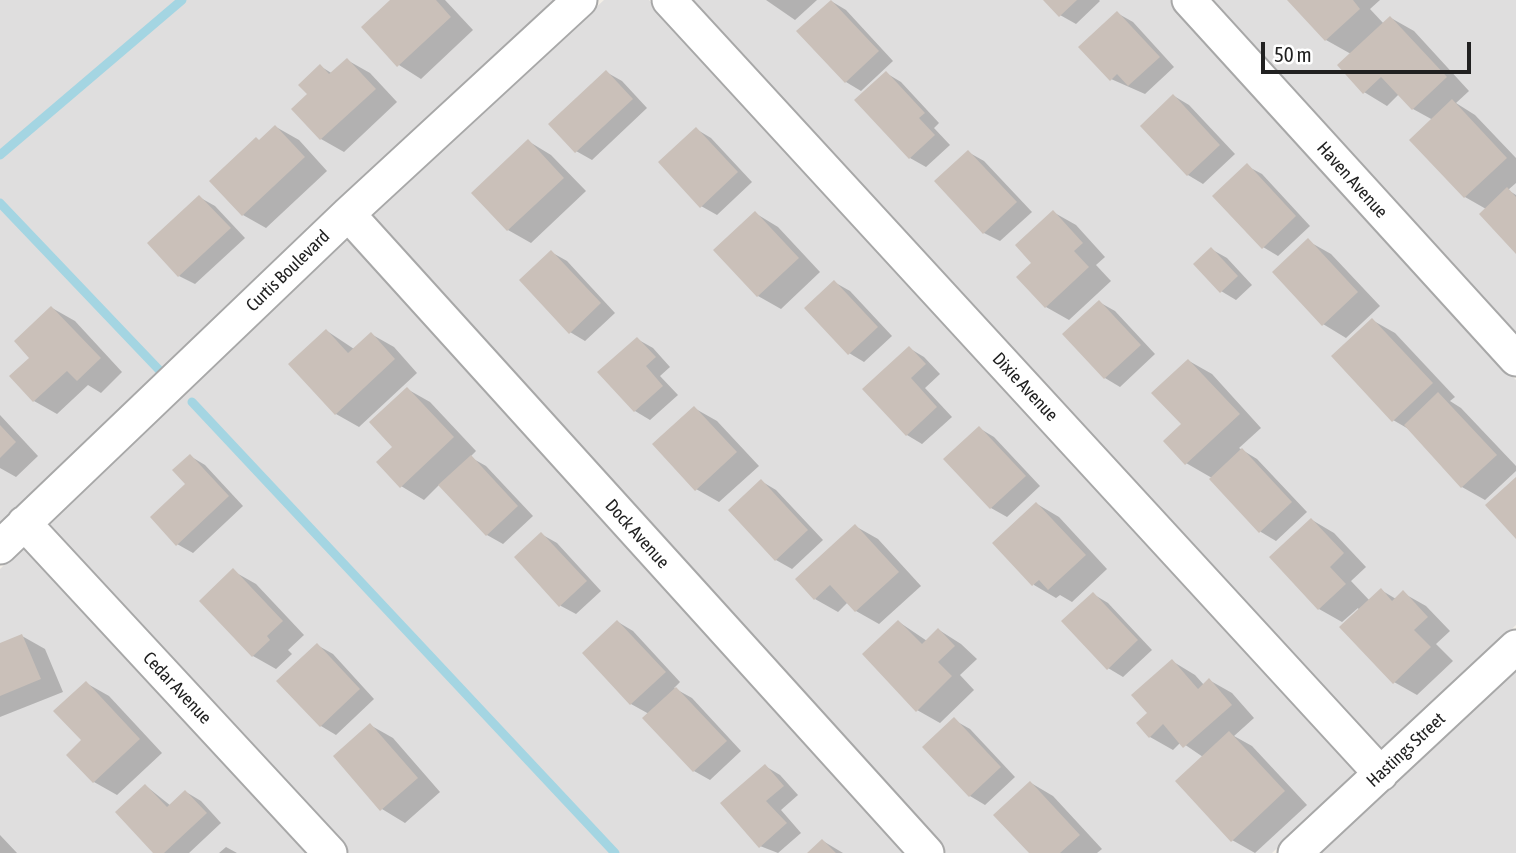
<!DOCTYPE html>
<html>
<head>
<meta charset="utf-8">
<style>
  body { margin:0 }
  #map { position:relative; width:1516px; height:853px; overflow:hidden; background:#f2eee7; font-family:"Asap Condensed",sans-serif }
  canvas { display:block }
  .scale { position:absolute; left:1261px; top:42px; width:210px; height:32px; box-sizing:border-box; border:4px solid #212121; border-top:0; padding-left:9px; font-size:21px; line-height:24px; white-space:nowrap; color:#212121; -webkit-text-stroke:5px #fff; paint-order:stroke }
</style>
</head>
<body>
<div id="map">
<canvas width="1516" height="853"></canvas>
<div class="scale">50 m</div>
</div>
<script>
const context = document.querySelector('canvas').getContext('2d');
context.lineJoin = 'round';
function fill(path, color) { context.fillStyle = color; context.fill(path, 'evenodd'); }
function strokePath(path, color, width, dash) { context.strokeStyle = color; context.lineWidth = width; context.lineCap = dash ? 'butt' : 'round'; context.setLineDash(dash || []); context.stroke(path); }
function write(font, color, halo, rows, align = 'center') {
  context.font = font + ' "Asap Condensed",sans-serif'; context.lineWidth = 5; context.setLineDash([]); context.textBaseline = 'middle'; context.strokeStyle = halo; context.fillStyle = color; for (const [text, x, y, turn = 0] of rows) {
    context.save(); context.translate(x, y); context.rotate((+turn || 0) * Math.PI / 180); context.textAlign = isNaN(turn) ? turn : align; if (halo) context.strokeText(text, 0, 0); context.fillText(text, 0, 0); context.restore();
  }
}
fill(new Path2D(`
  M0,0H557L326,212L0,523Z
  M604,0H649L1359,771L1272,853H946L369,217Z
  M688,0H1170L1516,380V625L1380,752Z
  M1209,0H1516V338Z
  M348,237L907,853H349L46,525Z
  M25,545L310,853H0V569Z
  M1516,669V853H1319Z`), '#dfdede');
fill(new Path2D(`
  M393,0H445L473,30L421,79L399,65Z
  M766,0H817L795,20Z
  M1046,0H1099L1100,1L1076,24L1060,15Z
  M1289,0H1380L1370,9L1384,24L1391,18L1414,31L1469,91L1456,103L1475,115L1516,158V183L1508,190L1516,195V251L1486,209L1465,197L1433,120L1413,109L1399,94L1387,106L1364,92L1351,54L1326,40Z
  M831,1L846,10L893,61L861,91L846,82Z
  M1117,13L1133,22L1174,67L1145,94L1111,79Z
  M347,60L370,73L397,102L344,152L321,139L309,94L320,66L333,74Z
  M606,72L622,81L647,108L592,160L576,151Z
  M886,73L901,82L939,123L934,128L950,145L926,167L910,158L857,100Z
  M1174,96L1189,105L1235,154L1203,184L1188,175Z
  M276,127L299,140L327,171L266,228L243,215Z
  M696,129L711,138L752,182L717,215L701,206Z
  M528,141L551,155L586,191L531,243L508,230Z
  M968,152L984,161L1032,212L1000,241L984,233Z
  M1247,166L1262,174L1310,226L1278,256L1263,247Z
  M199,197L215,206L245,238L195,284L179,276Z
  M1053,212L1076,225L1105,257L1096,265L1111,281L1069,320L1046,307L1019,277L1034,263Z
  M755,213L778,227L820,272L781,309L758,296Z
  M1308,241L1331,254L1380,306L1346,338L1323,324Z
  M1211,249L1227,258L1252,285L1236,300L1221,291Z
  M551,252L567,261L615,313L585,341L570,332Z
  M834,282L850,291L892,336L864,362L849,353Z
  M1099,302L1115,311L1155,354L1120,387L1105,378Z
  M52,308L75,321L122,372L101,393L88,385L57,414L34,401L32,358Z
  M1372,320L1395,333L1455,397L1450,401L1461,408L1516,466V471L1485,500L1462,487L1412,431L1393,420Z
  M327,331L354,349L371,334L394,347L417,373L359,427L336,414Z
  M637,339L653,348L670,367L660,376L678,395L650,420L635,411L600,372Z
  M909,348L924,357L940,374L925,388L952,417L922,444L907,435Z
  M1189,361L1212,374L1261,428L1239,448L1257,459L1307,512L1276,541L1261,532L1212,478L1186,463L1183,424Z
  M407,389L430,402L476,451L470,457L486,466L533,516L503,544L487,535L440,484L424,500L401,486L395,447Z
  M694,408L717,421L759,466L719,502L696,489Z
  M0,415L38,456L16,477L0,468Z
  M979,428L994,437L1040,486L1007,517L991,508L946,459Z
  M190,456L205,465L243,506L193,553L177,544Z
  M761,481L776,490L823,540L792,569L776,560L730,510Z
  M1037,504L1059,517L1107,569L1072,602L1060,595L1056,598L1034,585Z
  M1312,520L1334,533L1366,567L1351,581L1370,601L1381,590L1396,599L1403,593L1426,606L1450,631L1436,644L1453,661L1417,695L1394,682L1358,608L1342,622L1319,609L1271,557Z
  M855,526L878,539L921,586L879,624L856,611L848,602L838,612L815,599Z
  M541,534L557,543L601,591L576,614L561,606L516,557Z
  M233,571L256,584L304,635L288,650L292,654L276,669L253,656Z
  M1093,594L1108,603L1152,650L1123,677L1108,668Z
  M618,622L633,631L680,682L674,688L692,698L741,751L710,780L694,771L645,718L649,714L631,704L584,653Z
  M899,622L927,641L939,630L961,644L977,659L960,675L974,690L940,723L917,710Z
  M22,636L45,649L63,692L0,717V645Z
  M317,645L333,654L374,699L336,735L321,726Z
  M1172,661L1195,675L1204,685L1209,680L1232,693L1254,718L1234,736L1252,746L1307,805L1255,853L1232,840L1203,757L1181,742L1173,750L1150,737V713Z
  M86,683L109,696L162,753L117,795L94,782L83,740Z
  M954,720L970,729L1015,777L985,805L970,796Z
  M370,725L393,738L440,792L405,823L382,809Z
  M765,766L780,775L798,795L781,810L801,833L778,853L760,846Z
  M1031,783L1053,796L1102,849L1097,853H1031Z
  M146,786L171,806L186,792L201,801L221,823L189,853H155Z
  M0,835L17,853H0Z
  M823,841L843,853H810Z
  M226,847L237,853H219Z`), '#0003');
strokePath(new Path2D(`
  M0,155L182,0
  M0,203L163,374
  M192,402L615,853`), '#a4d5e2', 9);
fill(new Path2D(`
  M390,0H436L451,17L397,67L361,27Z
  M831,0L879,51L845,83L796,31Z
  M1043,0H1077L1059,17Z
  M1287,0H1353L1360,9L1325,41Z
  M1117,11L1160,57L1128,86L1117,74L1110,81L1078,47Z
  M1390,16L1447,77L1412,110L1381,77L1363,94L1337,65Z
  M347,58L376,89L320,140L291,109L307,94L298,85L320,64L329,74Z
  M606,70L633,99L575,153L548,124Z
  M886,71L925,113L919,118L935,135L909,159L854,100Z
  M1173,94L1220,145L1187,176L1140,126Z
  M1452,99L1507,158L1464,198L1409,140Z
  M275,125L305,157L242,216L209,181L256,137L259,140Z
  M696,127L738,172L700,208L658,162Z
  M528,139L564,178L507,231L471,193Z
  M968,150L1017,202L983,234L934,181Z
  M1247,163L1296,216L1262,249L1212,196Z
  M1507,187L1516,197V254L1479,214Z
  M199,195L231,228L178,277L147,243Z
  M1053,210L1083,243L1074,251L1089,267L1045,308L1016,277L1031,263L1015,245Z
  M755,211L799,258L757,297L713,250Z
  M1308,238L1358,292L1322,326L1272,272Z
  M1211,247L1238,276L1220,293L1193,264Z
  M551,250L601,303L569,334L519,280Z
  M834,280L878,327L848,355L804,308Z
  M1099,300L1141,345L1104,379L1062,334Z
  M51,306L101,358L77,381L67,371L33,402L9,376L29,358L14,341Z
  M1372,318L1433,383L1392,422L1331,356Z
  M326,329L348,353L371,332L395,359L335,415L288,364Z
  M637,337L656,357L646,366L663,386L634,412L597,372Z
  M909,346L926,364L911,378L937,407L906,436L862,389Z
  M1188,359L1240,414L1185,465L1163,441L1181,424L1151,393Z
  M407,387L454,437L400,488L376,462L392,447L369,422Z
  M1438,392L1497,455L1461,488L1404,425Z
  M694,406L737,452L695,491L652,444Z
  M0,425L16,442L0,458Z
  M979,426L1026,476L990,509L943,459Z
  M1242,448L1292,502L1259,533L1209,479Z
  M190,454L229,496L176,546L150,517L185,484L172,470Z
  M471,455L518,506L486,536L438,485Z
  M1516,477V539L1485,505Z
  M761,479L808,530L775,561L728,510Z
  M1036,502L1086,555L1048,590L1039,580L1032,586L992,543Z
  M1311,518L1344,553L1330,567L1346,584L1318,610L1269,557Z
  M855,524L899,572L855,612L830,585L814,600L795,579Z
  M541,532L587,581L559,607L514,557Z
  M233,568L283,621L267,636L270,640L252,657L199,601Z
  M1381,588L1392,601L1403,590L1428,617L1414,630L1431,647L1393,684L1339,627Z
  M1093,592L1138,640L1107,670L1061,621Z
  M617,620L666,672L630,705L582,653Z
  M898,620L922,644L938,628L955,646L938,662L952,676L916,712L862,654Z
  M22,634L41,679L0,696V643Z
  M317,643L360,689L320,727L276,681Z
  M1172,659L1198,689L1209,678L1232,705L1183,748L1163,724L1149,738L1136,723L1147,713L1131,695Z
  M86,681L140,739L93,783L66,755L81,740L53,711Z
  M676,687L727,741L693,772L642,718Z
  M954,717L1001,767L969,797L922,747Z
  M370,723L418,778L380,811L333,756Z
  M1229,731L1285,791L1231,842L1175,781Z
  M765,764L784,786L766,801L787,823L759,848L720,803Z
  M1030,781L1080,835L1060,853H1029L993,815Z
  M145,784L167,807L185,790L207,813L164,853H153L115,812Z
  M822,839L836,853H807Z`), '#cac0b9');
const minor = new Path2D(`
  M669,0L1381,774
  M1189,0L1516,359
  M348,214L927,853
  M24,523L330,853
  M0,547L348,214L580,0
  M1295,853L1516,647`);
strokePath(minor, '#a8a8a8', 37);
strokePath(minor, '#fff', 33);
write('18px', '#212121', '#fff', [
  ["Haven Avenue",1352,180,48],
  ["Curtis Boulevard",288,271,-44],
  ["Dixie Avenue",1025,387,47],
  ["Dock Avenue",637,534,48],
  ["Cedar Avenue",177,688,47],
  ["Hastings Street",1406,750,-43]
]);
</script>
</body>
</html>
